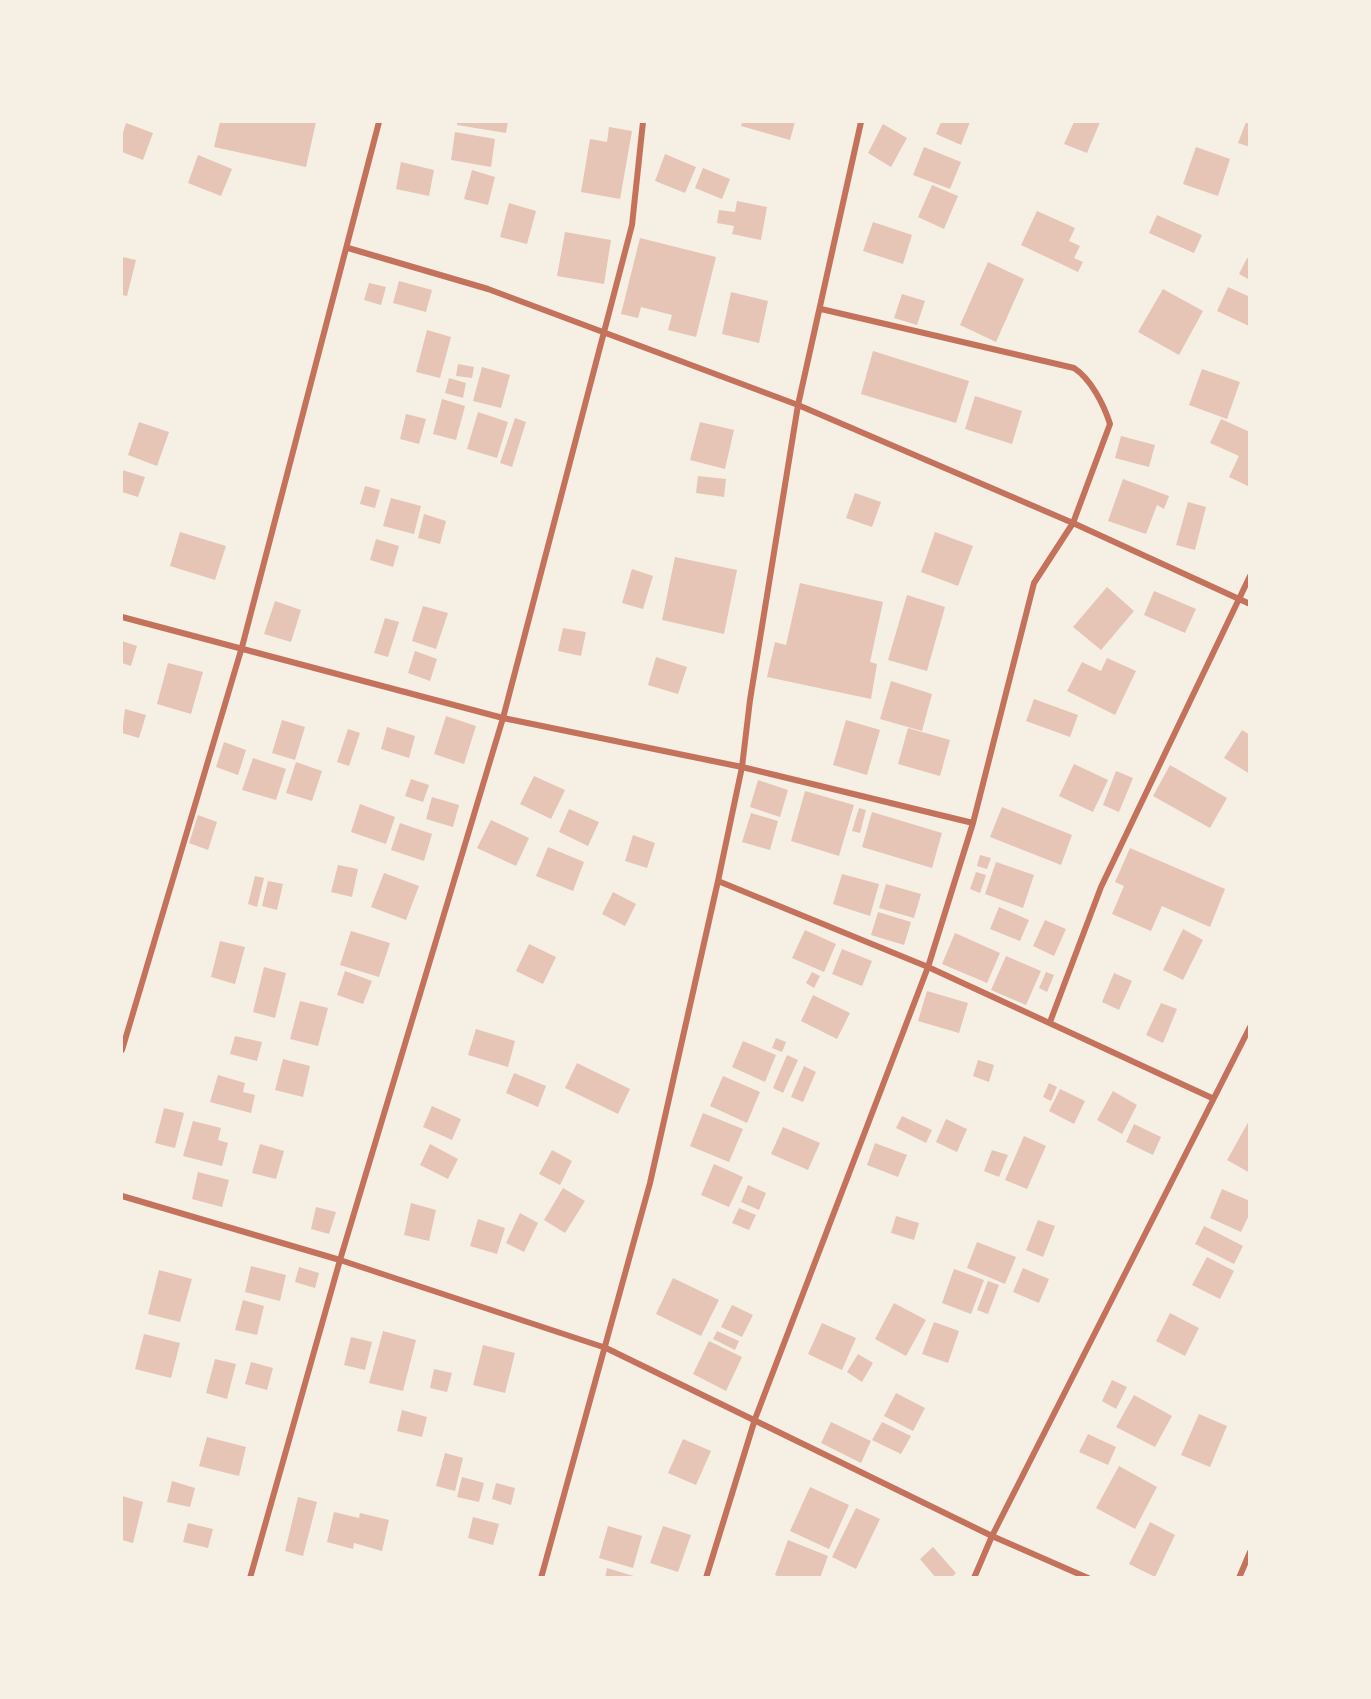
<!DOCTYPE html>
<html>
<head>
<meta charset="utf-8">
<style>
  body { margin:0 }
  #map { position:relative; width:1371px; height:1699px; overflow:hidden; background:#f6efe4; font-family:"Fira Sans",sans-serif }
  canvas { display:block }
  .frame { position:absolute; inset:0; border:123px solid #f6efe4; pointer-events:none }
</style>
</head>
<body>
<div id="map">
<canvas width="1371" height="1699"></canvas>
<div class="frame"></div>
</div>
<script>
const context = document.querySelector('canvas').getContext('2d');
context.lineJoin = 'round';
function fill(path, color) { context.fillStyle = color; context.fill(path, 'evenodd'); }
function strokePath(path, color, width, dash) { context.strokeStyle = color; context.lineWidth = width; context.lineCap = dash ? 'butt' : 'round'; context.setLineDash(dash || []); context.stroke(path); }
fill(new Path2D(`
  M220,122H316L306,167L214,147Z
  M457,122H508L506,133L457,125Z
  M742,122H795L790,140L741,126Z
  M941,122H970L961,145L936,134Z
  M1074,122H1100L1087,153L1064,144Z
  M1246,122H1250V147L1238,143Z
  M126,123L153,133L143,160L122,152V136Z
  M883,124L907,138L891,167L868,153Z
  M609,127L632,131L620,199L581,192L590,139L607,142Z
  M455,132L495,139L491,167L451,160Z
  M924,147L961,162L950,189L913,175Z
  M1196,147L1230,159L1218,196L1183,184Z
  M665,154L696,167L685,193L655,181Z
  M198,155L232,169L221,196L188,183Z
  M401,162L434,170L429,196L396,189Z
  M703,168L730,179L722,199L695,188Z
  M472,170L495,177L488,205L464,199Z
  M932,185L958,196L944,229L918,217Z
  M737,201L767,207L761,240L732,234L734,226L717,223L719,210L735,212Z
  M509,203L536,211L527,244L500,237Z
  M1037,211L1075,228L1069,241L1080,246L1074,258L1083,262L1078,272L1021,245Z
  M1157,215L1202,235L1194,253L1149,233Z
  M873,222L912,235L903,264L863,251Z
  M565,232L611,240L604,284L557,276Z
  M640,238L716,257L696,337L668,330L672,315L641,307L638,318L621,314Z
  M122,257L136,260L127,296L122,295Z
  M1247,258L1250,259V280L1239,274Z
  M988,262L1024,279L996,342L960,325Z
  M399,281L432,290L426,312L393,303Z
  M369,283L386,287L381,305L364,300Z
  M1228,287L1250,297L1249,326L1217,311Z
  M1163,289L1203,311L1179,355L1138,332Z
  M731,292L768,301L759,343L722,334Z
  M902,294L925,301L917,325L894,318Z
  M427,330L451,337L440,378L416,372Z
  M873,351L969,381L956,423L861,394Z
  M458,364L474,367L472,378L456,376Z
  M482,367L510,375L501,408L473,401Z
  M1202,369L1240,382L1227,419L1189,405Z
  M449,378L466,383L463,398L445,393Z
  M975,396L1022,411L1012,444L965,429Z
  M442,399L465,406L456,440L433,434Z
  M478,412L508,422L497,458L467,449Z
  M406,414L426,419L419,444L400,439Z
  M515,418L526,422L512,467L500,463Z
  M1221,419L1250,432V487L1229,477L1239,456L1210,443Z
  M139,422L169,432L157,466L128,455Z
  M700,422L734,430L725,469L690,460Z
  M1121,436L1155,445L1149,467L1115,458Z
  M122,470L145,477L138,497L122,492Z
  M698,476L726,479L724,497L696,493Z
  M1123,479L1169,496L1164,509L1157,505L1146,534L1108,521Z
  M365,486L380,490L375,508L360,504Z
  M855,493L881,502L872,527L846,518Z
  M391,498L421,506L414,534L383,526Z
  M1188,502L1206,507L1195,550L1176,545Z
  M424,514L446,521L440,544L418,538Z
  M180,532L226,546L215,580L170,566Z
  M935,532L973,546L958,586L921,572Z
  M376,539L399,546L393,567L370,560Z
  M675,557L737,570L724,634L662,620Z
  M632,569L653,576L643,609L622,603Z
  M800,583L883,602L870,662L877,664L871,699L767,677L775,642L786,645Z
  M1107,587L1134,611L1101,650L1073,627Z
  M1154,591L1196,609L1185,633L1144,615Z
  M907,595L945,607L927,671L888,660Z
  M275,601L301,610L291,642L264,634Z
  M423,606L448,613L436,649L412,641Z
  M385,618L399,622L388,657L374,653Z
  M563,628L586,632L581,656L558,651Z
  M122,641L137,646L131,666L122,663Z
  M415,651L437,659L430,681L408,673Z
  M656,657L687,667L678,694L648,685Z
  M1107,658L1136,671L1115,715L1067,691L1082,662L1101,671Z
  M168,663L203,672L191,714L157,704Z
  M891,681L932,694L922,731L880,719Z
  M1034,699L1078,715L1070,737L1026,721Z
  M125,709L146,715L139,738L122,733Z
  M446,716L476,726L464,764L434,754Z
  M282,720L305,727L295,760L272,753Z
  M846,720L880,730L867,775L833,765Z
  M387,727L415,736L409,758L381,749Z
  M908,728L950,740L940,776L898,764Z
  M348,729L360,733L349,766L337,762Z
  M1242,730L1250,735V774L1224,758Z
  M224,742L246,750L238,775L216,767Z
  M253,758L286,769L276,800L242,790Z
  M296,762L322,771L312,801L286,793Z
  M1074,764L1108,780L1093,812L1059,796Z
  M1170,765L1227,798L1210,828L1153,796Z
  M1116,771L1133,778L1119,812L1103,805Z
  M534,776L565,790L551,819L520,804Z
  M411,779L429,785L423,802L405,796Z
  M758,780L788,790L780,817L750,807Z
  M805,791L854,805L839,856L791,841Z
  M432,797L459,805L453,827L426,819Z
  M360,804L395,817L386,844L351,832Z
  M1002,807L1072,835L1061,865L990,837Z
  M859,808L866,810L860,833L852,831Z
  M569,809L599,822L588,846L559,832Z
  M872,812L942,833L932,868L862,847Z
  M751,813L778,821L770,850L742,842Z
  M198,815L217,822L208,850L189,843Z
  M491,820L529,838L516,866L477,848Z
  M400,823L432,834L424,861L391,850Z
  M633,835L655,843L647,868L625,861Z
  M548,847L584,862L573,891L536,876Z
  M1130,848L1225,889L1210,927L1162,906L1151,931L1112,914L1124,886L1115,882Z
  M980,855L991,858L987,869L977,866Z
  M996,862L1034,875L1023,908L985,894Z
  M338,865L358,869L352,897L331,892Z
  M976,872L986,875L980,893L970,889Z
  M384,873L419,886L406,920L371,907Z
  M842,874L879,884L870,916L833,904Z
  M255,876L264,878L257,907L248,904Z
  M268,881L283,884L277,910L262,906Z
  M886,884L921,894L914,918L879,908Z
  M613,892L636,904L625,926L602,914Z
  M999,907L1029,920L1020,941L990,929Z
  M878,912L911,922L904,945L871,935Z
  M1045,920L1066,929L1054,956L1033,946Z
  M1183,929L1203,940L1183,980L1163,970Z
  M805,930L836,944L824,972L792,958Z
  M351,931L390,943L379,977L340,965Z
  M955,933L1000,953L987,983L942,964Z
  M220,941L245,947L235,984L211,977Z
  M529,944L556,957L543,984L516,971Z
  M842,949L872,961L862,986L832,974Z
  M1006,956L1041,971L1026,1005L991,990Z
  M264,967L286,973L275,1018L253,1012Z
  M345,971L372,981L363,1004L337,995Z
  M812,972L820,976L814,988L806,983Z
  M1046,972L1054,975L1047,992L1039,988Z
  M1114,973L1132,981L1119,1010L1102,1002Z
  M927,991L968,1003L959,1033L918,1021Z
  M813,995L850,1013L837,1039L801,1021Z
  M300,1001L328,1008L318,1046L290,1039Z
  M1161,1003L1177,1009L1163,1043L1146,1035Z
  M476,1029L515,1041L508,1067L468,1055Z
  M235,1036L262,1042L257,1061L230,1054Z
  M776,1038L786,1042L782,1052L772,1048Z
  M743,1041L776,1055L765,1082L732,1067Z
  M787,1055L798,1060L783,1093L773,1088Z
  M283,1059L310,1066L303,1097L275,1090Z
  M978,1060L994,1065L989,1082L973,1076Z
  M577,1063L630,1089L618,1114L565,1088Z
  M804,1066L816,1072L803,1102L791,1097Z
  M514,1073L546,1086L538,1107L506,1093Z
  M218,1075L245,1083L243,1092L255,1095L251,1113L210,1102Z
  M723,1076L760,1092L747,1123L710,1106Z
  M1049,1083L1057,1087L1051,1101L1043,1097Z
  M1060,1089L1085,1101L1074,1124L1049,1111Z
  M1113,1091L1137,1105L1122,1134L1097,1120Z
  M432,1106L461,1119L452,1140L423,1127Z
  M164,1108L184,1113L175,1148L155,1143Z
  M703,1113L743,1129L729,1162L690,1146Z
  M902,1116L932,1130L926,1143L896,1128Z
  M946,1119L967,1129L957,1152L936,1142Z
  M1250,1119V1173L1227,1160Z
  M193,1121L221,1128L218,1140L228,1143L222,1166L183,1156Z
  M1134,1124L1161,1137L1153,1155L1126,1142Z
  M783,1127L820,1143L808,1170L771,1154Z
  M1024,1136L1046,1146L1027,1189L1005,1180Z
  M875,1143L907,1155L898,1177L867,1165Z
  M260,1144L284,1151L276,1179L252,1173Z
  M430,1144L458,1159L448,1179L420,1165Z
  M552,1150L572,1161L560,1185L539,1174Z
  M992,1150L1008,1155L999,1177L984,1171Z
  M714,1164L743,1177L729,1207L701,1195Z
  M198,1172L229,1180L222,1207L192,1199Z
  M748,1185L766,1193L759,1210L741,1202Z
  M563,1188L585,1201L565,1233L544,1220Z
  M1222,1189L1250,1201V1213L1241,1232L1210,1218Z
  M411,1203L436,1210L429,1241L404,1235Z
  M316,1207L336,1212L329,1234L311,1229Z
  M739,1208L756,1215L749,1230L732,1223Z
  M520,1213L538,1223L524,1252L506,1243Z
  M896,1216L919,1223L914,1240L891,1233Z
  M478,1219L505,1228L497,1254L470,1246Z
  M1038,1220L1055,1226L1043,1257L1026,1250Z
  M1204,1226L1243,1246L1234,1264L1195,1244Z
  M977,1242L1016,1257L1005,1284L967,1268Z
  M1207,1257L1234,1271L1220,1299L1192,1285Z
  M251,1266L286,1275L280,1301L245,1292Z
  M299,1267L319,1273L315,1288L295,1282Z
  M1023,1268L1049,1279L1039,1303L1013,1292Z
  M954,1269L984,1280L971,1314L942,1303Z
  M159,1270L192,1279L180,1322L148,1314Z
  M673,1278L719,1300L701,1336L656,1314Z
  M988,1281L999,1285L988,1314L977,1310Z
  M243,1300L264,1306L257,1335L235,1330Z
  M894,1303L926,1320L906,1356L875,1339Z
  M732,1305L753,1315L742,1337L721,1327Z
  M1170,1313L1199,1328L1185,1356L1156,1341Z
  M934,1322L959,1331L948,1363L922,1354Z
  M822,1323L856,1338L842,1370L808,1354Z
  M383,1331L416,1340L403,1391L369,1383Z
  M717,1331L739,1341L735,1350L713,1339Z
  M144,1334L180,1343L171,1378L135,1369Z
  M351,1337L372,1342L365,1370L344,1365Z
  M709,1341L742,1357L726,1391L693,1374Z
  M483,1345L515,1353L505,1393L473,1385Z
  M858,1354L873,1363L862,1382L847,1372Z
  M215,1359L236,1364L227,1399L206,1393Z
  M251,1362L273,1368L267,1390L245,1384Z
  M434,1369L452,1373L447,1392L430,1388Z
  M1112,1380L1127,1387L1116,1409L1102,1401Z
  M896,1393L925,1408L913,1431L884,1416Z
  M1134,1395L1172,1416L1155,1447L1116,1427Z
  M402,1410L427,1417L422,1437L397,1431Z
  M1199,1414L1227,1426L1210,1467L1181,1455Z
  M831,1422L871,1441L861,1463L821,1443Z
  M882,1422L911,1436L901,1454L872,1440Z
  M1088,1434L1116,1447L1108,1465L1079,1452Z
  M207,1437L246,1447L239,1476L199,1466Z
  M683,1439L711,1451L696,1485L668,1473Z
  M445,1453L463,1458L455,1491L436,1486Z
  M1119,1466L1157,1487L1135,1529L1096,1508Z
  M462,1477L484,1483L479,1502L457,1497Z
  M172,1481L195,1488L190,1507L167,1502Z
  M496,1483L515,1488L511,1505L492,1499Z
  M810,1487L849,1505L829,1549L790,1531Z
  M122,1496L143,1502L133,1543L122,1540Z
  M298,1497L317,1502L303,1556L285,1551Z
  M856,1508L880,1519L856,1569L832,1557Z
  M334,1512L359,1518L360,1513L389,1520L382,1551L354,1543L353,1549L327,1542Z
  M473,1517L499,1524L493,1545L468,1538Z
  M1150,1522L1175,1535L1155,1577L1129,1564Z
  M188,1523L213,1529L208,1548L183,1542Z
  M608,1526L642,1536L633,1568L599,1558Z
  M663,1526L691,1535L678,1572L650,1563Z
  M788,1540L828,1556L820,1578H782L775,1575Z
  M933,1547L956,1573L951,1578H936L920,1559Z
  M607,1568L637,1577V1578H605Z`), '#e6c5b7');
strokePath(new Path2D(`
  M348,248L488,289L798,405L1073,523L1250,604
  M122,617L503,718L742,767L973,823
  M718,881L928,967L1212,1098
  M1050,1022L1101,887L1250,576
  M122,1050L242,647L379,122
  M122,1196L340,1260L606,1348L992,1536L1088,1578
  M250,1578L340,1260L503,718L632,225L643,122
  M541,1578L650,1183L718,881L742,767L750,700L798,405L861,122
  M706,1578L755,1419L928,967L973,823L1034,583L1073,523L1110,424C1104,405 1091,379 1074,368L821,309
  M974,1578L992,1536L1250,1027
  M1239,1578L1250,1552`), '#c5725c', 6);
</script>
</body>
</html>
